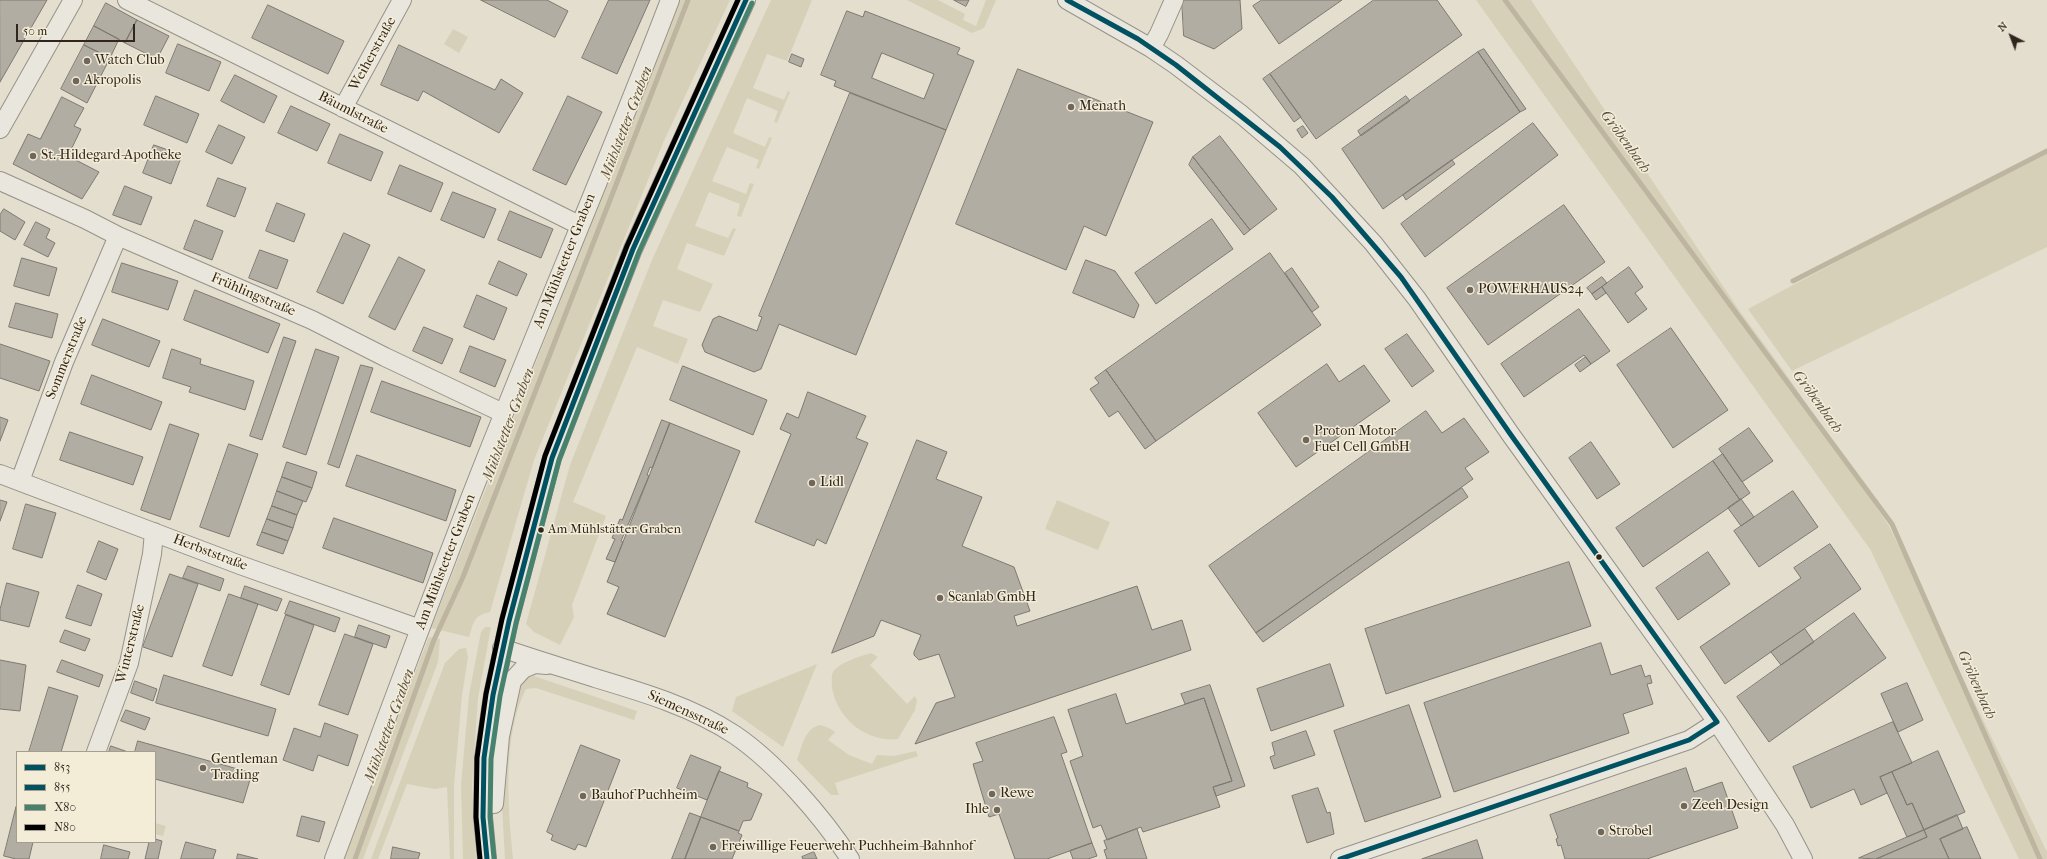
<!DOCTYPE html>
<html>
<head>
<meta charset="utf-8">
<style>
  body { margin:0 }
  #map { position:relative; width:2047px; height:859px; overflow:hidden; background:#e3decd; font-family:"IM FELL French Canon",serif }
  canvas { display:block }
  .legend { position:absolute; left:16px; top:751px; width:140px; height:92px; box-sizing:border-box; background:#f3edd8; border:1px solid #a69d8e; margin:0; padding:5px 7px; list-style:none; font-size:12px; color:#32251e }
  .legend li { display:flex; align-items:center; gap:8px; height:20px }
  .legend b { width:20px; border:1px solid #a69d8e }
  .north { position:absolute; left:1991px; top:16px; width:40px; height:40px; -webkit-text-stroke:3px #f3edd8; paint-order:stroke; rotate:318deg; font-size:11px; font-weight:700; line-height:16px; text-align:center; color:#32251e }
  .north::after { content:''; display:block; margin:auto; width:14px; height:18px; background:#32251e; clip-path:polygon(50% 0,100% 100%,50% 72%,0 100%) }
  .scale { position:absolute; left:16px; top:24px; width:119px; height:18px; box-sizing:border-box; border:2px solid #32251e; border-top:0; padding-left:5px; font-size:12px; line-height:14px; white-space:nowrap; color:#32251e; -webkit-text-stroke:3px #f3edd8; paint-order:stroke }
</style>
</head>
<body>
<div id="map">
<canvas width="2047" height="859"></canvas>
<ul class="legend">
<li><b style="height:5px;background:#005262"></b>853</li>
<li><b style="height:5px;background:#005262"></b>855</li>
<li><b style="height:5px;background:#46826e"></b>X80</li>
<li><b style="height:5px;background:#000"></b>N80</li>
</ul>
<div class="north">N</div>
<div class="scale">50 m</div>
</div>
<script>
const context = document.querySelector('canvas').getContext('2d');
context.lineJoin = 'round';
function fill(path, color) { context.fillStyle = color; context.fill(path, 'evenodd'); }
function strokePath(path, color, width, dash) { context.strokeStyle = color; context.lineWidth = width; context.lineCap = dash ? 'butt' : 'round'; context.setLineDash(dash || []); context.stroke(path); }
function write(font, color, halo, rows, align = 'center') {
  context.font = font + ' "IM FELL French Canon",serif'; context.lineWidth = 3; context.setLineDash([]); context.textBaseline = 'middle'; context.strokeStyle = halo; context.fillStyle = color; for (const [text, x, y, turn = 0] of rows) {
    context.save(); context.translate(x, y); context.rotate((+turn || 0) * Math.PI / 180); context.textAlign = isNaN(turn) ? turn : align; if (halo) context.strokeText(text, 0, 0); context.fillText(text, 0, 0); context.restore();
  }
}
fill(new Path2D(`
  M679,0H730L663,143L534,460L490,612C473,616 474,622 469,637L431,628Z
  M771,0H812L787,61L767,54L753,88L784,100L788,91L790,92L777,123L774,122L778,111L747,98L733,133L765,147L769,137L772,138L759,169L756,168L759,160L727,147L712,181L746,194L750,183L754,184L741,217L737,216L740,204L709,192L695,226L728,238L733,228L736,229L724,256L687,243L677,269L713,284L700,312L663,300L653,326L688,339L678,364L637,347L573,502L606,516L572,605L574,617L560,645L534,632L526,624L570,465L652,260Z
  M907,0H938L965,14L963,20L976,26L986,0H996L984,28L972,33Z
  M1476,0H1531L1741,313L1786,374L1889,526L2047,852V859H2019L1870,549Z
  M453,29L468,37L459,53L444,44Z
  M2047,150V247L1792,371L1748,309Z
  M1057,500L1110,522L1098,550L1045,529Z
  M485,627H491L478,698L472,784L476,859H463L461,785L469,695L481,632Z
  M429,637L440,639L438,662L363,859H342Z
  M466,648L468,657L462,695L454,786V859H450L447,787L435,789L407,784L378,859H371L445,663L459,649Z
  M871,653L878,657L870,665L907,704L915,696L917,700L915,710L898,739C867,743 836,718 832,687C832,682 831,676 833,672C841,661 860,657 871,653Z
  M817,664L783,747L732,711L736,697Z
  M534,676L637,711L634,720L536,688L526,689C502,734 508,810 513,859H505L502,806L507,727L522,680Z
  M820,725L829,728L835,732L828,740L849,755L872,764L877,755L894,756L916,751L918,756L835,783L839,795H831L797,760C802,747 804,729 820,725Z
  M155,823L166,826L163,836L155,834Z`), '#d7d0b8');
strokePath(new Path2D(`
  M1505,0L1892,524L2040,859
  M1793,281L2047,151
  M355,859L434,640L463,577L688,0`), '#bdb59f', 5);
const building = new Path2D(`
  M0,0H47L0,82Z
  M481,0H547L568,11L555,37Z
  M609,0H650L617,74L582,58Z
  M954,0H969L966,6Z
  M1182,0H1240L1242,29L1214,49L1184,36Z
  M1262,0H1342L1279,44L1253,6Z
  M1374,0H1437L1462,35L1316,139L1270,74Z
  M106,3L137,20L125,43L94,26Z
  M268,5L344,41L328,74L252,38Z
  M847,11L863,17L865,11L960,48L957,54L974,61L946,130L834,86L836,81L821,75ZM882,53L934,74L924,99L872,78Z
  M137,20L169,36L157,59L125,43Z
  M94,26L119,39L110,58L84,45Z
  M178,44L221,62L209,91L166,73Z
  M84,45L110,58L87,103L61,89Z
  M399,45L495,90L501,79L523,93L499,133L423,91L418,101L381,85Z
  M1484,49L1526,109L1520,112L1478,52Z
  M1478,52L1520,112L1383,209L1342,149Z
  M792,54L804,59L801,67L789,62Z
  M1018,69L1153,122L1106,236L1084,226L1066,270L956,224Z
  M1270,74L1301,117L1294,122L1263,79Z
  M235,75L277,96L264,123L221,101Z
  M850,93L946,130L856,355L779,324L761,369L754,372L705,352L702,345L713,319L719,316L757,331L762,317L759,316Z
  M156,96L199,114L187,143L144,125Z
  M568,96L602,112L566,185L533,170Z
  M1406,96L1410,101L1361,136L1358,131Z
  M62,97L84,108L74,126L81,129L68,156L99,172L82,199L13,164L28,134L40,139Z
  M291,106L330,124L317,151L278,133Z
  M1533,123L1558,155L1425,257L1401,224Z
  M219,125L245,137L232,164L206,152Z
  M1303,126L1308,133L1302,138L1297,130Z
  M340,134L383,152L371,181L328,163Z
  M1220,136L1277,209L1250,230L1193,157Z
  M154,145L182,155L171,184L143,173Z
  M1193,157L1250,230L1244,235L1189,165Z
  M1452,160L1455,164L1406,200L1403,195Z
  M400,165L443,183L431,212L388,194Z
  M218,178L246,188L235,217L207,206Z
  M125,186L152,197L141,225L113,215Z
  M453,192L496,209L484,238L441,220Z
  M277,203L305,214L294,242L266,231Z
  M1564,205L1605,262L1488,345L1447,288Z
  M4,209L25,222L15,240L0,231V215Z
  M510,211L553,229L541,258L498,240Z
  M1212,219L1233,249L1156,304L1135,273Z
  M195,220L223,231L212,260L184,249Z
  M36,222L50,229L46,238L55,243L48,257L24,245Z
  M344,233L370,245L343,304L317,292Z
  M260,250L288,260L277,289L249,278Z
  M1270,253L1321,325L1156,441L1106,370Z
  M399,257L425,270L395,330L369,317Z
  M22,258L57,268L49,296L14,286Z
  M1086,260L1115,271L1139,305L1134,318L1073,293Z
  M499,261L527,274L517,296L489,284Z
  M122,263L178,281L168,310L112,292Z
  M1629,267L1643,287L1635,293L1647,309L1628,323L1602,287Z
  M1292,268L1319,307L1312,312L1285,273Z
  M1602,277L1607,283L1592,294L1587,288Z
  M1602,287L1606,293L1596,300L1592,294Z
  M195,290L280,324L268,353L184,320Z
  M477,295L507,308L494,340L464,327Z
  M16,303L58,314L52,338L9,327Z
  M1579,309L1610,351L1591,364L1584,355L1524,397L1501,364Z
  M103,319L160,341L149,367L92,345Z
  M424,327L453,339L442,364L413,351Z
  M1671,328L1728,410L1673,448L1617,365Z
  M1407,334L1434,371L1412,387L1385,349Z
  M284,337L296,341L262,440L250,436Z
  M0,344L50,361L39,391L0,378Z
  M470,346L506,360L495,387L460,372Z
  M172,349L201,359L200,364L254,381L245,410L189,392L191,387L163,378Z
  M316,349L339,357L306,455L283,447Z
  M1586,357L1591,364L1580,372L1575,365Z
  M1327,364L1339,382L1364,365L1390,401L1296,467L1258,413Z
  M361,365L373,368L339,468L328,464Z
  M683,366L767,400L753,435L670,400Z
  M1106,370L1156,441L1145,449L1118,411L1109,417L1090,389L1099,383L1095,378Z
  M92,375L162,402L151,430L81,404Z
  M382,381L481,417L470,447L371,412Z
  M808,392L866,416L856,438L868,443L826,544L817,539L814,546L755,522L791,434L780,429L787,413L798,418Z
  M1426,411L1442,433L1464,418L1489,452L1465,468L1473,479L1256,633L1209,566Z
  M0,417L8,420L0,441Z
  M662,420L670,423L615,562L606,559L615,539L612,538L620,519L622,520Z
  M670,423L740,451L665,637L607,614L619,587L607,582L623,542L621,541L649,476L647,475L650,467L652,468Z
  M170,424L199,434L170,520L141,510Z
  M1749,428L1773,461L1742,482L1719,449Z
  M70,432L143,457L133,485L60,460Z
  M917,440L947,452L936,479L982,497L962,546L1014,567L1030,611L1014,616L1017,626L1137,586L1152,630L1182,620L1191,650L915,744L936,703L955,697L939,654L919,660L914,655V652L921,635L881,620L874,636L832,653Z
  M1591,442L1620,484L1597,499L1569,458Z
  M229,444L258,454L229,537L200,527Z
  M1723,454L1750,493L1740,500L1713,461Z
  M357,455L456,490L446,521L346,486Z
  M1713,461L1740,500L1643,567L1616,528Z
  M287,462L317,472L312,488L282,477Z
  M282,477L312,488L306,502L277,491Z
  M1462,488L1468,497L1263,642L1256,633Z
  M277,491L303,501L297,515L272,506Z
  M1793,491L1818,527L1759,567L1734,531Z
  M1741,499L1754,517L1741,526L1728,508Z
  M0,500L7,502L0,521Z
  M26,504L56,513L42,558L13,549Z
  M272,506L297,515L293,528L267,519Z
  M334,518L433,553L423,583L323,548Z
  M267,519L293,528L288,541L262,532Z
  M262,532L288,541L283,554L257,545Z
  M99,541L118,549L106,580L87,572Z
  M1830,544L1861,589L1725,684L1700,647L1801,578L1794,568Z
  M1708,552L1730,584L1678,620L1656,588Z
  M1569,562L1591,626L1386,694L1365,629Z
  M188,566L224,579L220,591L183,578Z
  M170,574L198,584L172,657L143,647Z
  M7,583L39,592L29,627L0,620V610Z
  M78,585L102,594L91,626L66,618Z
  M245,586L282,599L277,611L241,598Z
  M229,594L258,604L232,676L203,666Z
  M290,601L340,618L335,632L285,614Z
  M1854,613L1886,658L1769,742L1737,697Z
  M286,615L314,625L289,695L261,685Z
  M359,625L390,636L386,648L355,637Z
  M1805,629L1814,642L1781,665L1771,652Z
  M65,630L90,639L85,651L60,642Z
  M345,634L373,644L348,715L319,705Z
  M1601,643L1611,675L1641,665L1645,677L1650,675L1652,683L1647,684L1653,704L1623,714L1629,733L1454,792L1424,703Z
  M0,660L26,665L20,711L0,709Z
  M62,660L103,675L99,687L57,672Z
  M1330,664L1344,706L1271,731L1257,689Z
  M164,675L276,709L268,736L156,703Z
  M135,681L157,689L153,701L131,693Z
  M1907,683L1923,720L1898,732L1881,694Z
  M1210,685L1245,786L1216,796L1213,787L1232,781L1204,698L1185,704L1181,694Z
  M49,687L78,696L61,752H29Z
  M1116,694L1126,724L1204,698L1232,781L1213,787L1220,807L1143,832L1141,827L1107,840L1101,825L1093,828L1070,761L1083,756L1068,710Z
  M1409,705L1441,797L1365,822L1334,731Z
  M126,710L150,718L145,730L121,721Z
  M1054,717L1067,752L1061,754L1092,843L1047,859H1015L999,814L989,817L973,764L983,761L976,743Z
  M1893,722L1912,763L1880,777L1887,793L1861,805L1854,789L1811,808L1793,767Z
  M325,723L358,735L348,766L318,755L313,771L283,760L294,728L320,737Z
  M1306,731L1315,755L1274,769L1270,757L1275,755L1272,743Z
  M138,741L252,773L243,803L155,779V752H135Z
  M581,745L620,760L586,847L578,844L575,850L551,840L553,835L547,832Z
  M111,746L128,752H109Z
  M1938,751L1965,812L1924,830L1912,803L1907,805L1892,772Z
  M691,755L721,767L707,800L677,788Z
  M1686,768L1694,792L1722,782L1738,828L1647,859H1565L1561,845L1558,846L1556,839L1558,838L1550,815Z
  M719,771L748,783L747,787L762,794L751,820L743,821L739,831L701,817Z
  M1892,772L1907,805L1912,803L1924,830L1907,837L1880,777Z
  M1318,788L1327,813L1330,812L1334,834L1307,843L1292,796Z
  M16,807L17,842H33L29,859H16L4,856Z
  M690,813L701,817L685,859H672Z
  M1957,815L1963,829L1940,839L1949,859H1876L1927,837L1924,830Z
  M302,816L325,822L319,842L297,836Z
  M701,817L739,831L738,833L742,835L732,859H685Z
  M1967,827L1981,859H1949L1940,839Z
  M1137,829L1147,859H1107L1104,850L1107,849L1104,841Z
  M1924,830L1927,837L1876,859L1859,858Z
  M155,839L162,841L158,859H145L149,842H155Z
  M1477,840L1483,859H1422Z
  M186,842L216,850L213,859H181Z
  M1092,843L1097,856L1088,859H1073L1070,851Z
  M104,845L130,852L128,859H101Z
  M393,847L420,853L418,859H391Z
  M814,852L817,859H803L802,857Z
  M238,854L258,859H237Z`);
fill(building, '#b2ada2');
strokePath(building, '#7e7971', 1);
const minor = new Path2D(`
  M127,0L579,225
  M1067,0L1151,48L1176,65L1242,115L1302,166L1373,243L1417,299L1511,435L1717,722L1785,825L1803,859
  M1151,48L1159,34L1174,0
  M343,108L402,0
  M0,129L73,0
  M0,181L85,219L118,236L312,320L385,357L503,413
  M0,474L240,565L420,629
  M20,481L64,362L118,236
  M502,648C533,659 564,668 595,678C642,692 693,707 735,735C776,763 823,817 850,859
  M96,752L129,663L152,554L154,532
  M494,804L500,736L512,681L523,669L535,664L547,665
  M334,859C390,710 444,560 504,413C559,275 617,139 670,0
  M487,859L483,817L484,758L493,695L509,621L552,458L633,249L746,0
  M1340,859L1689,740L1717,722`);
strokePath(minor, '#979288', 20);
strokePath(minor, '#e9e6de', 18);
strokePath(new Path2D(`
  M487,859L483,817L484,758L493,695L509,621L552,458L633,249L746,0`), '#005262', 5);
strokePath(new Path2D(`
  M1067,0L1138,39L1176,65L1280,147L1332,197L1401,277L1511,435L1717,722
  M1340,859L1689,740L1717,722`), '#005262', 5);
strokePath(new Path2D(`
  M494,858L490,817L491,759L500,696L516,623L559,460L639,252L752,3`), '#46826e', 5);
strokePath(new Path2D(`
  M480,859L476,817L477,758L486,694L502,619L545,456L627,246L738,0`), '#000', 5);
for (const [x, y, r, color] of [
  [87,61,4,"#70665b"],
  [76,81,4,"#70665b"],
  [1071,107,4,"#70665b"],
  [33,156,4,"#70665b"],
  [1470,290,4,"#70665b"],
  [1306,440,4,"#70665b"],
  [812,483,4,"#70665b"],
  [541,530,3.5,"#32251e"],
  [1599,557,3.5,"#32251e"],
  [940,598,4,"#70665b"],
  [203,768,4,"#70665b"],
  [992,794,4,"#70665b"],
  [583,796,4,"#70665b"],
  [1684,806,4,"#70665b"],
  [997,810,4,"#70665b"],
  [1601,832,4,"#70665b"],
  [713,847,4,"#70665b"]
]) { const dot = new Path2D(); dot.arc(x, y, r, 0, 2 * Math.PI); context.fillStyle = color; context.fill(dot); strokePath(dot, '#f3edd8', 1.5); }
write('13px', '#32251e', '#f3edd8', [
  ["Am Mühlstätter Graben",548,530]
], 'left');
write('14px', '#32251e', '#f3edd8', [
  ["Weiherstraße",373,54,-61],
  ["Bäumlstraße",353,113,27],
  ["Am Mühlstetter Graben",565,261,-68],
  ["Frühlingstraße",253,295,23],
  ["Sommerstraße",67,358,-68],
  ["Herbststraße",210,553,21],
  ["Am Mühlstetter Graben",446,562,-69],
  ["Winterstraße",131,644,-76],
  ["Siemensstraße",688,713,25]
]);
write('14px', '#32251e', '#f3edd8', [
  ["Watch Club",95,61],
  ["Akropolis",84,81],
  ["Menath",1079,107],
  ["St.-Hildegard-Apotheke",41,156],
  ["POWERHAUS24",1478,290],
  ["Proton Motor",1314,432],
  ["Fuel Cell GmbH",1314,448],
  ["Lidl",820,483],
  ["Scanlab GmbH",948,598],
  ["Gentleman",211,760],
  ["Trading",211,776],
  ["Rewe",1000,794],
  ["Bauhof Puchheim",591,796],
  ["Zeeh Design",1692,806],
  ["Ihle",989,810,"right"],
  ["Strobel",1609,832],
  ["Freiwillige Feuerwehr Puchheim-Bahnhof",721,847]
], 'left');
write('italic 15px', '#5d5144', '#f3edd8', [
  ["Mühlstetter Graben",627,123,-69],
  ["Gröbenbach",1625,142,54],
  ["Gröbenbach",1817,402,54],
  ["Mühlstetter Graben",509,425,-69],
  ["Gröbenbach",1976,685,66],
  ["Mühlstetter Graben",390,726,-70]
]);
</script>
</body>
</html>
